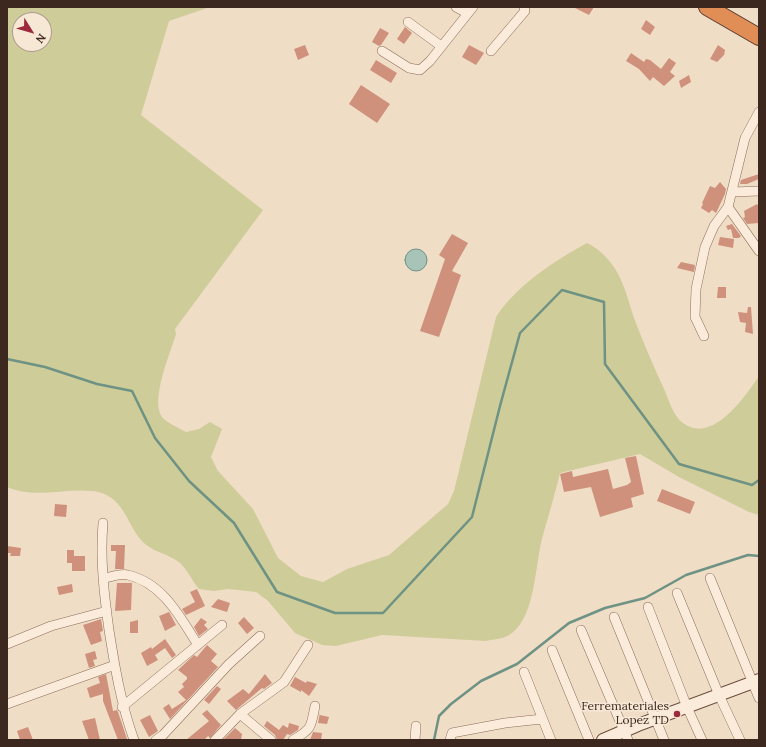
<!DOCTYPE html>
<html>
<head>
<meta charset="utf-8">
<style>
  body { margin:0 }
  #map { position:relative; width:766px; height:747px; overflow:hidden; background:#f0ddc6; font-family:Lora,serif }
  canvas { display:block }
  .frame { position:absolute; inset:0; border:8px solid #3c281f; pointer-events:none }
  .north { position:absolute; left:12px; top:12px; width:40px; height:40px; box-sizing:border-box; background:#f7e8d6; border:1px solid #ac9b8d; border-radius:50%; rotate:127deg; font-size:11px; font-weight:700; line-height:16px; text-align:center; color:#3c281f }
  .north::after { content:''; display:block; margin:auto; width:14px; height:18px; background:#9d293c; clip-path:polygon(50% 0,100% 100%,50% 72%,0 100%) }
</style>
</head>
<body>
<div id="map">
<canvas width="766" height="747"></canvas>
<div class="frame"></div>
<div class="north">N</div>
</div>
<script>
const context = document.querySelector('canvas').getContext('2d');
context.lineJoin = 'round';
function fill(path, color) { context.fillStyle = color; context.fill(path, 'evenodd'); }
function strokePath(path, color, width, dash) { context.strokeStyle = color; context.lineWidth = width; context.lineCap = dash ? 'butt' : 'round'; context.setLineDash(dash || []); context.stroke(path); }
function write(font, color, halo, rows, align = 'center') {
  context.font = font + ' Lora,serif'; context.lineWidth = 3; context.setLineDash([]); context.textBaseline = 'middle'; context.strokeStyle = halo; context.fillStyle = color; for (const [text, x, y, turn = 0] of rows) {
    context.save(); context.translate(x, y); context.rotate((+turn || 0) * Math.PI / 180); context.textAlign = isNaN(turn) ? turn : align; if (halo) context.strokeText(text, 0, 0); context.fillText(text, 0, 0); context.restore();
  }
}
fill(new Path2D(`
  M7,7H210L169,21L141,115L263,210L175,329L176,334C170,354 150,400 162,417C167,423 179,428 186,432L199,429L210,422L222,429L211,457L218,471L253,509L278,558L301,576L323,582L347,569L389,555L448,504L454,491L496,317C517,285 554,261 587,243C600,249 610,260 617,272C625,286 629,303 634,318C643,342 653,365 664,389C669,400 673,416 683,423C712,445 745,397 759,376V515L749,512L679,477L640,454L560,473C555,494 549,514 543,535C535,562 536,615 512,633C505,639 495,639 486,641L382,635L336,646L322,645L295,633L268,601L256,592L228,589L214,591L199,589C193,582 188,571 181,564C171,554 153,553 142,541C126,524 124,494 92,491C64,488 34,499 7,487ZM20,20H44V44H20Z`), '#cecc99');
const water = new Path2D(`
  M405 260a11 11 0 1 1 22 0a11 11 0 1 1-22 0Z`);
fill(water, '#a8c3b7');
strokePath(water, '#6e9283', 1);
strokePath(new Path2D(`
  M7,359L45,367L97,384L132,391L155,438L189,481L234,523L277,592L335,613H383L472,517L500,406L520,333L562,290L604,302L605,364L679,464L752,485L759,480
  M434,740L439,716L451,704L481,681L517,664L569,623L605,608L645,598L686,575L748,555L759,556`), '#6e9283', 2.5);
fill(new Path2D(`
  M573,7H594L589,15Z
  M646,20L655,27L650,35L641,29Z
  M405,27L412,33L404,44L397,39Z
  M380,28L389,33L381,45L379,46L372,42Z
  M305,45L309,55L298,60L294,49Z
  M469,45L484,53L476,65L462,57Z
  M718,45L725,50L724,55L717,62L710,59Z
  M631,53L644,62L646,59L650,60L661,69L669,58L676,63L670,72L675,76L664,86L653,77L650,81L639,69L626,61Z
  M376,60L397,73L391,83L370,70Z
  M689,75L691,82L681,88L679,81Z
  M361,85L390,104L377,123L349,104Z
  M759,174V179L747,184H740L741,180Z
  M720,182L726,189L725,194L716,213L712,210L709,213L701,208L703,204L702,203L710,186L715,188Z
  M757,204L759,207V223L747,224L743,218L745,217L744,211Z
  M732,224L741,236L739,238H733L731,229L728,230L726,226Z
  M452,234L468,243L452,271L461,275L439,337L420,331L445,259L439,255Z
  M720,237L734,239L733,248L718,245Z
  M681,262L695,265L694,272L677,268Z
  M718,287H726V298H717Z
  M748,307H751L753,334L745,332L746,323L740,322L738,312L747,313Z
  M636,456L644,494L631,498L633,507L600,517L591,487L564,492L560,474L572,471L573,477L608,469L613,489L627,485L631,482L625,458Z
  M662,489L695,502L690,514L657,501Z
  M55,504L67,505L66,517L54,516Z
  M111,545H125L124,569H115L116,551H111Z
  M7,546L21,548L20,556H10L11,553H7Z
  M67,550H74V556H85V571H72V563H67Z
  M117,583H132L131,610L115,611Z
  M72,584L73,592L59,595L57,587Z
  M197,589L205,606L186,615L182,609L195,602L190,592Z
  M218,599L230,603L227,612L211,607Z
  M169,612L176,625L165,631L159,616Z
  M244,617L254,628L247,634L238,623Z
  M201,618L207,622L204,625L208,629L199,636L194,627Z
  M101,619L103,631L100,632L102,641L91,645L83,625Z
  M138,620V633H130V622Z
  M165,639L176,655L172,658L165,648L155,655L158,660L147,666L141,653L151,647L152,649Z
  M207,645L217,654L211,661L218,667L170,719L163,708L169,704L172,709L186,700L178,692L184,687L182,684L187,679V677L178,670L194,655L197,657Z
  M95,651L97,659L93,660L95,666L89,668L85,654Z
  M106,674L113,711L117,710L118,712L127,739L118,740L103,701V694L90,698L87,688L100,683L98,677Z
  M265,674L272,683L264,689L262,688L236,710L227,701L243,689L249,694Z
  M295,677L306,683L307,681L317,684L309,696L301,690V692L290,686Z
  M217,686L221,689L209,704L204,700Z
  M207,710L221,725L210,738L208,736L204,740H186L209,721L202,714Z
  M320,713V715L329,717L327,724L318,723Z
  M150,715L158,731L149,737L140,720Z
  M95,718L100,740H89L82,721Z
  M267,721L279,730L283,725L288,728L289,723L299,726L298,730L290,735L287,734L283,740H277L275,735L264,726Z
  M28,727L33,740H20L17,731Z
  M235,728L242,734L241,740H223Z
  M313,732L322,733L321,740H310Z`), '#cf917b');
const street = new Path2D(`
  M456,7L467,13
  M408,22L441,46
  M382,51L409,68L420,70L430,61L473,7
  M491,51L525,11L524,7
  M733,192L759,191
  M728,207L759,251
  M704,336L695,317L696,289L705,247L714,226L728,207L745,138L759,112
  M103,523C100,559 104,594 109,630C115,668 121,704 134,740
  M104,578C111,577 121,573 128,575C163,583 180,617 198,645
  M710,578L759,698
  M677,593L719,695L740,740
  M648,607L687,707L702,740
  M614,617L664,740
  M581,630L628,740
  M7,644L51,626L107,611
  M552,650L589,740
  M524,672L551,740
  M7,704L115,665
  M122,707L222,625
  M240,714L271,740
  M156,740L163,735L229,664L260,636
  M215,740L240,714L284,682L308,645
  M293,740C312,729 311,727 315,706
  M415,740L416,726
  M450,740L452,733L505,723L542,719`);
const secondary = new Path2D(`
  M603,740L638,725L759,680`);
const highway = new Path2D(`
  M707,7L759,37`);
strokePath(street, '#8c6d5b', 10);
strokePath(secondary, '#6e4e3e', 14);
strokePath(highway, '#5a3c2f', 18);
strokePath(street, '#faebda', 9);
strokePath(secondary, '#faebda', 12);
strokePath(highway, '#e08d56', 16);
for (const [x, y, r, color] of [
  [677,714,4,"#9d293c"]
]) { const dot = new Path2D(); dot.arc(x, y, r, 0, 2 * Math.PI); context.fillStyle = color; context.fill(dot); strokePath(dot, '#f7e8d6', 1.5); }
write('12px', '#3c281f', '#f7e8d6', [
  ["Ferremateriales",669,707],
  ["Lopez TD",669,721]
], 'right');
</script>
</body>
</html>
